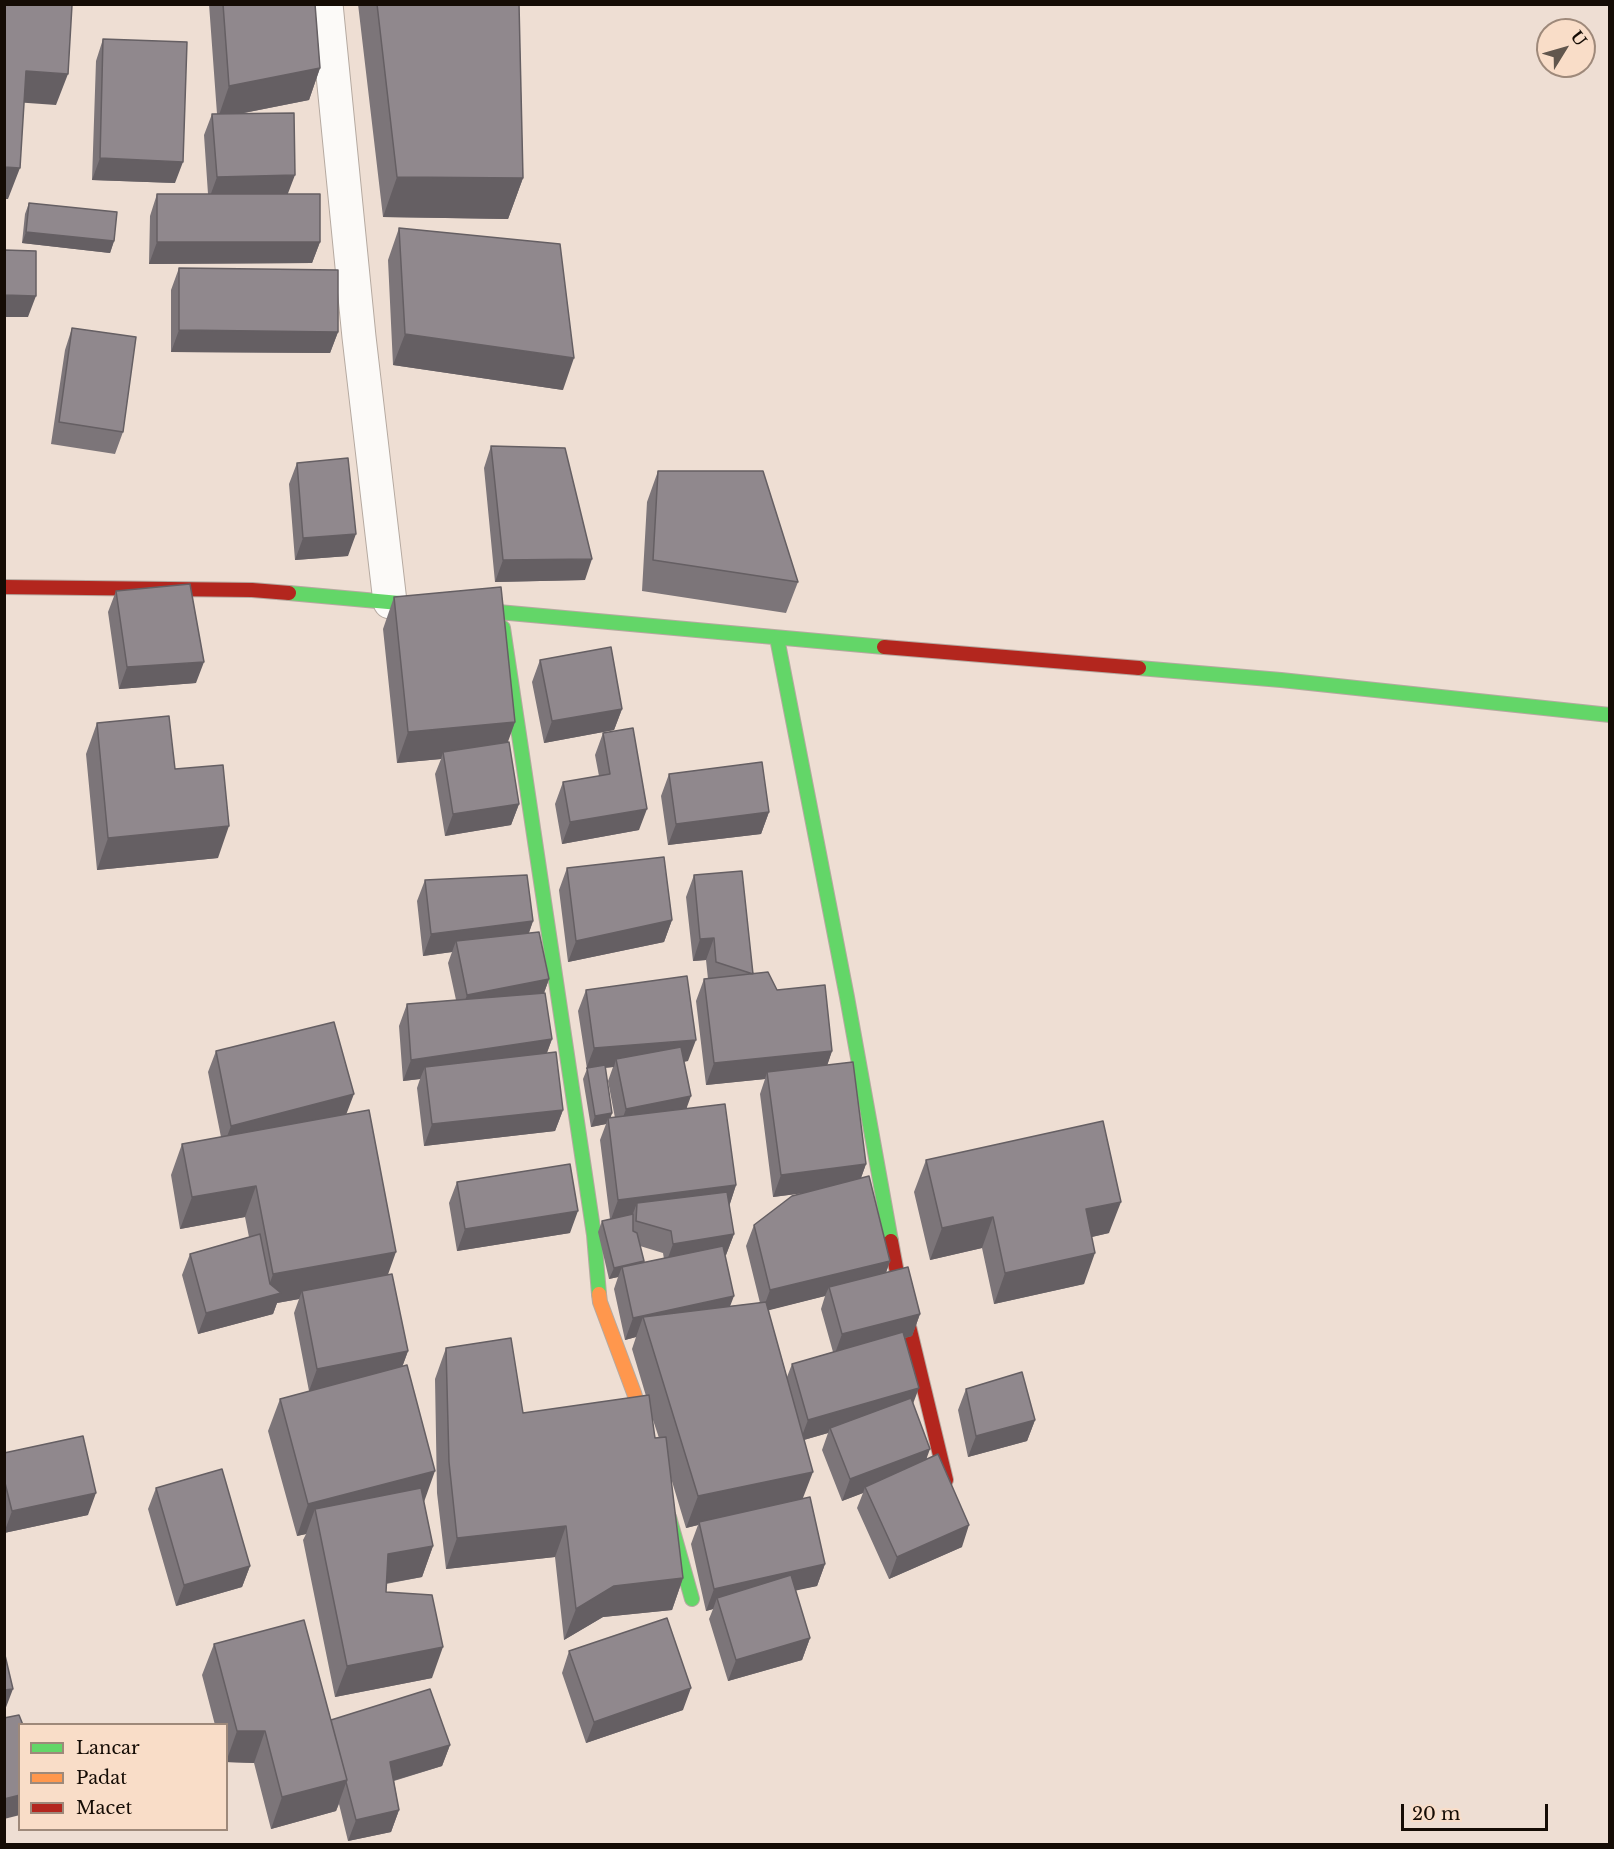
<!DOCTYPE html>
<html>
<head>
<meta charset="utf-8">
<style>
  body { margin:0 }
  #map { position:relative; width:1614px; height:1849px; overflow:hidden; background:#eeded3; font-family:"Libre Baskerville",serif }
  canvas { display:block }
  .frame { position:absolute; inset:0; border:6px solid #150c05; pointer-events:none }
  .legend { position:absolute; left:18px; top:1723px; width:210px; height:108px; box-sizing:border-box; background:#f9ddc8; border:2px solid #9e897a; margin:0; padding:8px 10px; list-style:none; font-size:18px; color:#150c05 }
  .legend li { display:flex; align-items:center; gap:12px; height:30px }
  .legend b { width:30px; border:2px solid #9e897a }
  .north { position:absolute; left:1536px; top:18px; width:60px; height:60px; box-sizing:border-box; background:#f9ddc8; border:2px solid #9e897a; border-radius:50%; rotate:53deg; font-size:16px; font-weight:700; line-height:24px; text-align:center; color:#150c05 }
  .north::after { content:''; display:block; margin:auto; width:21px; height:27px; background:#61564d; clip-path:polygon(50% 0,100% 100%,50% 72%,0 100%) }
  .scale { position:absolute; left:1401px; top:1804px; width:147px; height:27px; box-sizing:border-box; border:3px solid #150c05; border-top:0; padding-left:8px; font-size:18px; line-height:21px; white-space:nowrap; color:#150c05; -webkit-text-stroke:4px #f9ddc8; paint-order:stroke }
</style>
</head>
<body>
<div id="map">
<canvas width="1614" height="1849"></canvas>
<div class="frame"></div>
<ul class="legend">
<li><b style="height:8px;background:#63d668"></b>Lancar</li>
<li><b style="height:8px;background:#ff974d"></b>Padat</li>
<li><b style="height:8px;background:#b3261e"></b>Macet</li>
</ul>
<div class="north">U</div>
<div class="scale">20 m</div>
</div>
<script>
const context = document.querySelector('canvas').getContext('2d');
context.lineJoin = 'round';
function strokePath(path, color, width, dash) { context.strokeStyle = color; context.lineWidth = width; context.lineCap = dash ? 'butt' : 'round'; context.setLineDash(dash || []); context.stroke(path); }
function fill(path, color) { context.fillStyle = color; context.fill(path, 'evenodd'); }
const street = new Path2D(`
  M326,4L359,337L390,602`);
const fast = new Path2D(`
  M289,593L884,647
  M503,628L594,1235L599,1294
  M777,638L847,997L891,1241
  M1139,668L1281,680L1610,715
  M669,1517L692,1599`);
const slow = new Path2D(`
  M599,1294L600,1302L634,1393L648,1441`);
const jam = new Path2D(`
  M4,587L252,590L289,593
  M884,647L1139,668
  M891,1241L900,1289L946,1480`);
strokePath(street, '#b5a9a0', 35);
strokePath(fast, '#b5a9a0', 16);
strokePath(slow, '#b5a9a0', 16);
strokePath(jam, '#b5a9a0', 16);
strokePath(street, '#fcfaf8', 33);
strokePath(fast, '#63d668', 14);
strokePath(slow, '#ff974d', 14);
strokePath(jam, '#b3261e', 14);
fill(new Path2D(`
  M209,4H315L320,68L309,100L239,114L288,194L320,242L312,263L149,264L150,216L157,194H208L204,135L212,114H217Z
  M358,4H519L523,178L508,219L383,217Z
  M103,39L175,183L92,180L96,61Z
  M29,203L114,241L110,253L22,243L25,214Z
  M399,228L563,390L393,365L388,260Z
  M179,268L338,332L330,353L171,352V290Z
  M72,328L123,432L115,454L51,444L65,350Z
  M491,446L585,580L495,582L484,468Z
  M297,463L348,556L295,560L289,484Z
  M658,471L798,582L786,613L642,591L647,502Z
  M116,591L196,683L119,689L108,612Z
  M394,597L515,722L507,742L519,804L511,825L445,836L435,774L441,759L397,763L383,629Z
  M540,660L622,709L614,730L544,743L532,682Z
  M97,723L175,769L218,858L97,870L86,754Z
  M603,733L639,830L562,844L555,804L563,782L599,776L595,755Z
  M669,774L769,812L761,834L668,845L661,796Z
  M567,868L672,920L664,942L568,962L559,890Z
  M694,875L753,974L777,990L832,1051L827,1065L866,1164L861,1178L890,1261L886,1273L920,1314L912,1336L905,1338L913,1403L927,1459L962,1547L889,1579L857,1508L863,1493L842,1501L822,1450L828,1433L804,1440L803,1499L825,1564L817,1586L795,1590L810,1638L802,1660L728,1681L709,1619L713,1609L706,1611L691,1544L698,1525L686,1528L671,1478L683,1578L672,1610L603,1617L564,1640L555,1557L446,1569L437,1493L435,1379L446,1348L523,1413L646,1396L632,1349L636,1337L625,1340L614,1289L618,1277L609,1279L598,1232L602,1221L610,1219L600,1140L606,1124L591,1127L583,1079L587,1069L578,1011L586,990L688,1061L684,1062L687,1109L736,1185L729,1206L734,1234L726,1255L725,1256L730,1306L760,1303L746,1246L754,1225L804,1193L773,1197L760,1094L765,1079L706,1085L696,1001L704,979H708L706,960L693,961L686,897ZM613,1067L608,1081L615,1118H610L612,1113L605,1068ZM640,1246L663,1253L664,1259L643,1263ZM825,1296L821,1309L833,1352L792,1364L787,1377L768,1310ZM651,1414L659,1438H655Z
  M425,880L533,921L529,933L549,979L544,993L552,1039L547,1053L563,1110L555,1131L424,1146L417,1088L420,1079L403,1081L399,1026L407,1004L456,1000L448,963L452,952L423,956L417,901Z
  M216,1051L346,1114L408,1351L402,1367L424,1502L433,1546L422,1577L386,1584V1592L432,1678L335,1697L303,1540L306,1534L297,1536L268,1431L280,1399L320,1389L309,1391L294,1313L299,1299L277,1303L273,1314L198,1334L182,1275L190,1254L249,1237L245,1217L180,1229L171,1175L182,1144L221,1137L208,1072Z
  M926,1160L1109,1233L1092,1237L1084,1284L994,1304L982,1248L930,1260L914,1192Z
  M457,1182L570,1233L457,1251L449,1203Z
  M966,1389L1035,1420L1027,1441L968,1457L958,1410Z
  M4,1453L88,1515L4,1533Z
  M156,1488L250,1566L242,1587L176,1606L148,1509Z
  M214,1644L331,1720L450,1745L442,1766L394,1781L399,1810L391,1832L348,1841L339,1804L336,1811L271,1829L254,1763L226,1762V1725H215L202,1675Z
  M569,1651L683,1710L586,1743L562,1673Z`), '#7c7579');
fill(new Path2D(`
  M320,68L309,100L218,118L229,86Z
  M26,71L68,74L56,105L14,102Z
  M100,158L183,162L175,183L92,180Z
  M4,167L20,168L8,199H4Z
  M295,175L287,196L209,199L217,177Z
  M397,177L523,178L508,219L383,217Z
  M26,232L114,241L110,253L22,243Z
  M157,242H320L312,263L149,264Z
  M4,295L36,296L28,317H4Z
  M179,330L338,332L330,353L171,352Z
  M405,334L574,358L563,390L393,365Z
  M356,534L348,556L295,560L303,538Z
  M592,559L585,580L495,582L503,560Z
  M204,662L196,683L119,689L127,667Z
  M622,709L614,730L544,743L552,721Z
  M515,722L504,753L443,752L441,759L397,763L408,732Z
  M519,804L511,825L445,836L453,814Z
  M647,809L639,830L562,844L570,822Z
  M769,812L761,834L668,845L676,824Z
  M229,826L218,858L97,870L108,838Z
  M672,920L664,942L568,962L576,941Z
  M533,921L525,943L456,941L452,952L423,956L431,934Z
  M714,938L706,960L693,961L700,939Z
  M549,979L541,1001L459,1017L467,995Z
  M552,1039L544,1060L425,1067L420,1079L403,1081L411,1060Z
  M696,1040L688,1061L618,1067L616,1059L614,1067L586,1069L594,1048Z
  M832,1051L825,1072H767L765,1079L706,1085L714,1063Z
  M354,1094L346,1115L223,1147L231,1126Z
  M691,1096L683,1118L618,1131L626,1109Z
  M563,1110L555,1131L424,1146L432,1124Z
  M612,1113L609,1123L608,1118L606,1124L591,1127L595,1116Z
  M866,1164L858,1186L773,1197L781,1175Z
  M736,1185L729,1207L637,1203L631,1219L610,1222L618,1200Z
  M256,1186L245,1217L180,1229L192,1197Z
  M1121,1202L1109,1233L1074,1241L1086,1209Z
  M578,1211L570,1233L457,1251L465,1229Z
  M993,1217L982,1248L930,1260L942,1228Z
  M734,1234L726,1255L665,1266L673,1244Z
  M396,1252L385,1283L302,1291L299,1299L277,1303L273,1314L198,1334L206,1313L265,1297L273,1274Z
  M1095,1253L1084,1284L994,1304L1005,1273Z
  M644,1261L639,1272L622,1267L618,1277L609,1279L614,1268Z
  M890,1261L882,1283L829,1287L825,1296L762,1312L770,1290Z
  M734,1296L726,1317H643L636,1337L625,1340L633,1318Z
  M920,1314L912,1336L834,1356L842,1334Z
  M408,1351L400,1373L309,1391L317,1369Z
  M919,1388L911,1409L830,1428L828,1433L800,1441L808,1420Z
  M1035,1420L1027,1441L968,1457L976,1436Z
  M930,1449L922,1471L865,1487L863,1493L842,1501L850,1479Z
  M435,1471L424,1502L315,1509L306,1534L297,1536L308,1504Z
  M813,1472L801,1503L699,1522L698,1525L686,1528L698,1496Z
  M96,1493L88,1515L4,1533L12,1511Z
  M969,1525L962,1547L889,1579L897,1557Z
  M566,1526L555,1557L446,1569L457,1538Z
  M433,1546L422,1577L377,1585L388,1554Z
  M825,1564L817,1586L720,1607L717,1598L713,1609L706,1611L714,1589Z
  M250,1566L242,1587L176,1606L184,1585Z
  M683,1578L672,1610L603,1617L564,1640L576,1609L614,1586Z
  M810,1638L802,1660L728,1681L736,1660Z
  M443,1647L432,1678L335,1697L347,1666Z
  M691,1688L683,1710L586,1743L594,1722Z
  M13,1689L5,1710H4V1690Z
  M237,1731H265L254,1763L226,1762Z
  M450,1745L442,1766L382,1784L390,1762Z
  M347,1780L336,1811L271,1829L282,1797Z
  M20,1795V1815L4,1819V1799Z
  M399,1810L391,1832L348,1841L356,1820Z`), '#655f63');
const building = new Path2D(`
  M4,4L72,5L68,74L26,71L20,168L4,167Z
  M223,4H315L320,68L229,86Z
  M377,4H519L523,178L397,177Z
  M103,39L187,42L183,162L100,158Z
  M294,113L295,175L217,177L212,114Z
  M157,194H320V242H157Z
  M29,203L117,212L114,241L26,232Z
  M399,228L560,244L574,358L405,334Z
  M4,250L36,251V296L4,295Z
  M179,268L338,270V332L179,330Z
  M72,328L136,337L123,432L59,422Z
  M491,446L565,448L592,559L503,560Z
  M348,458L356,534L303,538L297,463Z
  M658,471H763L798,582L653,560Z
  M190,584L204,662L127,667L116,591Z
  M501,587L515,722L408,732L394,597Z
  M611,647L622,709L552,721L540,660Z
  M169,716L175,769L223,765L229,826L108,838L97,723Z
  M633,728L647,809L570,822L563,782L610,774L603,733Z
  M509,742L519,804L453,814L443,752Z
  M762,762L769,812L676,824L669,774Z
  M664,857L672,920L576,941L567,868Z
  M742,871L753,974L716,962L714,938L700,939L694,875Z
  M527,875L533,921L431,934L425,880Z
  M539,932L549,979L467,995L456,941Z
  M768,972L777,990L825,985L832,1051L714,1063L704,979Z
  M687,976L696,1040L594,1048L586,990Z
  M545,993L552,1039L411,1060L407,1004Z
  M334,1022L354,1094L231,1126L216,1051Z
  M681,1047L691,1096L626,1109L616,1059Z
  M556,1052L563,1110L432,1124L425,1067Z
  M853,1062L866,1164L781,1175L767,1072Z
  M605,1065L612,1113L595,1116L587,1068Z
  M725,1104L736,1185L618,1200L608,1118Z
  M369,1110L396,1252L273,1274L256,1186L192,1197L182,1144Z
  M1103,1121L1121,1202L1086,1209L1095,1253L1005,1273L993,1217L942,1228L926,1160Z
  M570,1164L578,1211L465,1229L457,1182Z
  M869,1176L890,1261L770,1290L754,1225L792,1196Z
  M727,1192L734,1234L673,1244L671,1231L636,1221L637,1203Z
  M633,1214V1231L637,1233L644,1261L614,1268L602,1221Z
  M260,1234L270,1284L281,1293L206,1313L190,1254Z
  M723,1246L734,1296L633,1318L622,1267Z
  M908,1267L920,1314L842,1334L829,1287Z
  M392,1274L408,1351L317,1369L302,1291Z
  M766,1302L813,1472L698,1496L643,1317Z
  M903,1332L919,1388L808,1420L792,1364Z
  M511,1338L523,1413L649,1395L655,1438L666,1437L683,1578L614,1586L576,1609L566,1526L457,1538L449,1462L446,1348Z
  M407,1365L435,1471L308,1504L280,1399Z
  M1022,1372L1035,1420L976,1436L966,1389Z
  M911,1398L930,1449L850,1479L830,1428Z
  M83,1436L96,1493L12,1511L4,1479V1453Z
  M938,1454L969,1525L897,1557L865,1487Z
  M222,1469L250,1566L184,1585L156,1488Z
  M421,1488L433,1546L388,1554L386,1592L432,1595L443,1647L347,1666L315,1509Z
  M810,1497L825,1564L714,1589L699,1522Z
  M791,1575L810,1638L736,1660L717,1598Z
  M667,1618L691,1688L594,1722L569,1651Z
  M304,1620L347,1780L282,1797L265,1731H237L214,1644Z
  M4,1651L13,1689L4,1690Z
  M430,1689L450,1745L390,1762L399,1810L356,1820L346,1782L347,1780L331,1720Z
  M19,1715L23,1725H20V1795L4,1799V1718Z`);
fill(building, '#90888d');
strokePath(building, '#655f63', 1.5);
</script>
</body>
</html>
